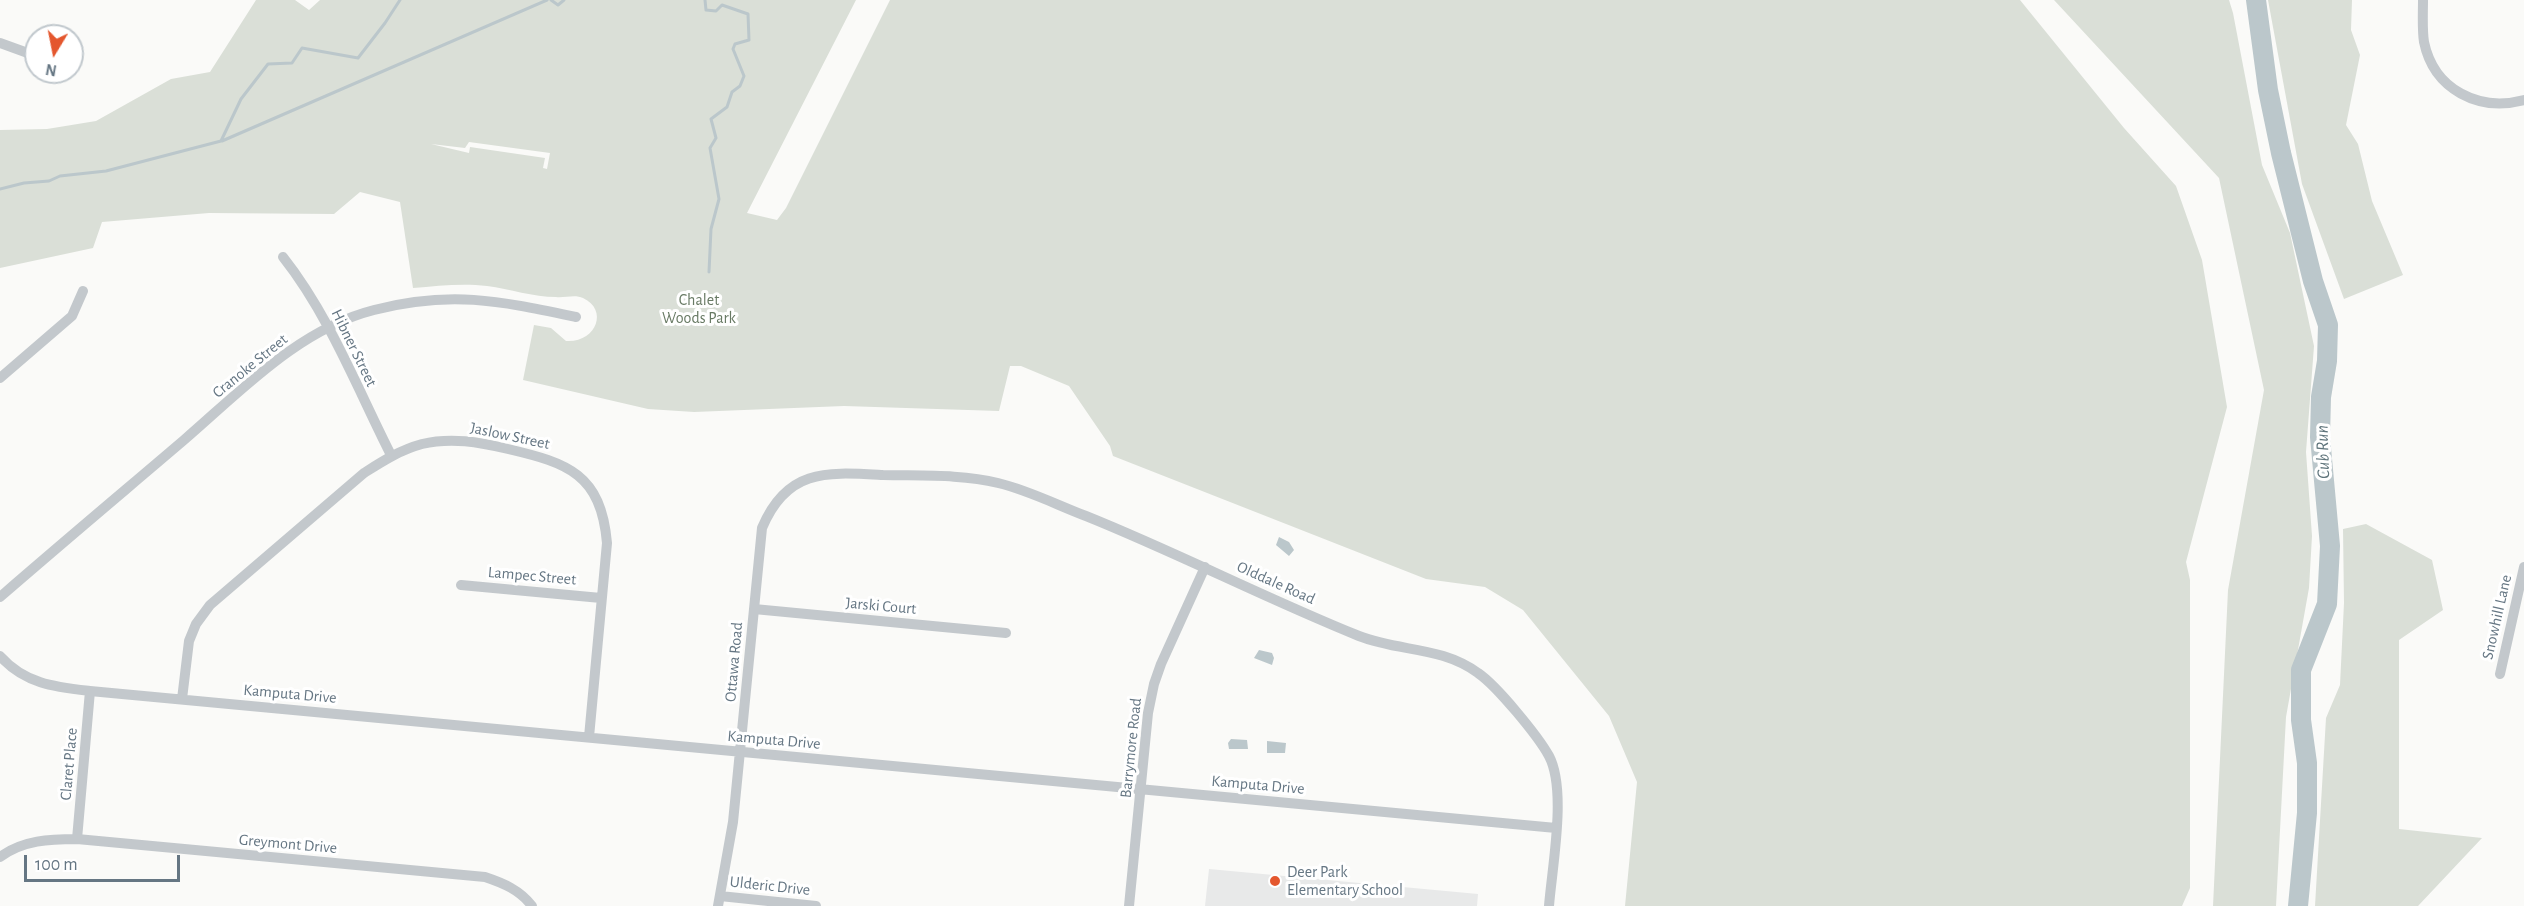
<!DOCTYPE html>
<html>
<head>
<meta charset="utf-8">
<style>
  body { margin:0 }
  #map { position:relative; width:2524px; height:906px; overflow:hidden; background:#fafaf8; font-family:"Alegreya Sans",sans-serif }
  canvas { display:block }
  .north { position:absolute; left:24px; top:24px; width:60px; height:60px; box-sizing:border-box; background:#fff; border:2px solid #c1c8cd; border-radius:50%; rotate:190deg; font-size:16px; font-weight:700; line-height:24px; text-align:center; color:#657683 }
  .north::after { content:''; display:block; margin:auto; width:21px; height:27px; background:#e4572e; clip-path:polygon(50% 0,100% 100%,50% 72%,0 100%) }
  .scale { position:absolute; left:24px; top:855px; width:156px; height:27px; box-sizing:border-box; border:3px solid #657683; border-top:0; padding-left:8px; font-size:18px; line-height:21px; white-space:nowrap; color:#657683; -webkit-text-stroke:4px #fff; paint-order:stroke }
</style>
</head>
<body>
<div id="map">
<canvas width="2524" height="906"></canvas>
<div class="north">N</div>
<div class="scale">100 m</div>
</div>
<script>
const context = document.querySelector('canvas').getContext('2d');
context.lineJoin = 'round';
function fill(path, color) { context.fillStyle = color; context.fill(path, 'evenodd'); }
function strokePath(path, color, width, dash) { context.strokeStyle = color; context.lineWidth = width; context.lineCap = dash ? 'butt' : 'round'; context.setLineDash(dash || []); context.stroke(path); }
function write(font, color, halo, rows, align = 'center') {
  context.font = font + ' "Alegreya Sans",sans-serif'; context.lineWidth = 6; context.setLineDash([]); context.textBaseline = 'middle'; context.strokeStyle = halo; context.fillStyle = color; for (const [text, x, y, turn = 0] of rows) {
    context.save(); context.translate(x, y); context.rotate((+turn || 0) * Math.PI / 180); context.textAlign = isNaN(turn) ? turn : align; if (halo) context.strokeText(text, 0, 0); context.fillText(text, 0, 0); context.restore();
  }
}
fill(new Path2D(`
  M1209,869L1478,894L1477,906H1205Z`), '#e8e9e9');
fill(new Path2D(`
  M256,0H295L309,10L320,0H856L747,213L777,220L786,208L890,0H2020L2124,128L2176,186L2202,260L2227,407L2186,562L2190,580V888L2182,906H1625L1637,782L1609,716L1523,610L1485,587L1426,579L1113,456L1110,446L1069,386L1021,366H1010L999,411L844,406L694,412L648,409L523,380L534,325L551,328L566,341C596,343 609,310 583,298C575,294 565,298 556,297C533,297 510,289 487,286C462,283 438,286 413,288L400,202L360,192L334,214L209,213L102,222L93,248L0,268V130L47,129L96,121L171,79L210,72ZM469,142L550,153L547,169L543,168L545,158L470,147L469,153L431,144L465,148Z
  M2054,0H2229L2233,13L2262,165L2290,233L2314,346L2306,452L2312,536L2309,588L2286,717L2276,906H2213L2228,590L2264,390L2219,178Z
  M2268,0H2352L2351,30L2360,55L2346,125L2358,144L2372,201L2403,275L2344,299L2302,184Z
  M2366,524L2432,560L2443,610L2399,640V829L2482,838L2418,906H2315L2326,718L2340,685L2344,603L2343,529Z`), '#dadfd7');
fill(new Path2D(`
  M1279,537L1289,542L1294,550L1289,556L1276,545Z
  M1259,650L1272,653L1274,658L1272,665L1254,658Z
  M1231,739L1247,740L1248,749H1229L1228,743Z
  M1267,741L1286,743L1285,753H1267Z`), '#bbc7cb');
strokePath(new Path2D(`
  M551,0L558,5L564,0
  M705,0L706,10L716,11L722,5L748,14L749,40L735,44L733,49L744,76L740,86L732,92L727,107L711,119L716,138L710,148L719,199L711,229L709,272
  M222,141L547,0
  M0,189L24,183L49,181L60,176L106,171L221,141L241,99L268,64L292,63L302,48L358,58L385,23L400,0`), '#bbc7cb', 3);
strokePath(new Path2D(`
  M2256,0L2268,90L2281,153L2313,281L2328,325L2327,361L2321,397L2320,437L2330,546L2327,604L2301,670V720L2307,763V813L2298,906`), '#bbc7cb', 20);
strokePath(new Path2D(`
  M2423,0C2423,14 2422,29 2424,42C2434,90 2479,112 2524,100
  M0,43L36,56
  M283,257C329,315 358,390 391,455
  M0,378L72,316L83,291
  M461,585L601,598
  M0,597C61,544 123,492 184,440C241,391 299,329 374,310C451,290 500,301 576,317
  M754,609L1006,633
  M0,656C25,684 55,687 90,691L1556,828
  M2500,674L2524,567
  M182,699L189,641L196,624L210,605L364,473C383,461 400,450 422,444C451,437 479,442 508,449C568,463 601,474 607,543L589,737
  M77,839L90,691
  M0,857C23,840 50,839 77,839L485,877C503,883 520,890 532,906
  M720,896L816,906
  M718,906L733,822L762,528C787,468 827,472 883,475C921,476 962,474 998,483C1028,490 1057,505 1086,516C1178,553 1267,599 1359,636C1400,652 1441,646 1478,673C1497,686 1538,736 1549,756C1567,790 1552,867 1549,906
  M1129,906L1148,713L1154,684L1161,664L1205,567`), '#c3c8cc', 10);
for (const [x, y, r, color] of [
  [1275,881,6,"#e4572e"]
]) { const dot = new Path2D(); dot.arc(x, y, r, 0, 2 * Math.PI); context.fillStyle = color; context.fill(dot); strokePath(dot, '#fff', 2); }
write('16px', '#687a64', '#fff', [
  ["Chalet",699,300],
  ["Woods Park",699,318]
]);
write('16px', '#657683', '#fff', [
  ["Hibner Street",354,348,64],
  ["Cranoke Street",250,366,-39],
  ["Jaslow Street",510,436,12],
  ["Lampec Street",532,576,5],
  ["Olddale Road",1276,583,24],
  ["Jarski Court",881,606,5],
  ["Snowhill Lane",2497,617,-77],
  ["Ottawa Road",734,662,-85],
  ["Kamputa Drive",290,694,5],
  ["Kamputa Drive",774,740,5],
  ["Barrymore Road",1131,748,-84],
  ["Claret Place",69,764,-85],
  ["Kamputa Drive",1258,785,5],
  ["Greymont Drive",288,844,5],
  ["Ulderic Drive",770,886,6]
]);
write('16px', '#657683', '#fff', [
  ["Deer Park",1287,872],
  ["Elementary School",1287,890]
], 'left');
write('italic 18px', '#60757c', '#fff', [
  ["Cub Run",2323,452,-92]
]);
</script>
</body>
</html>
